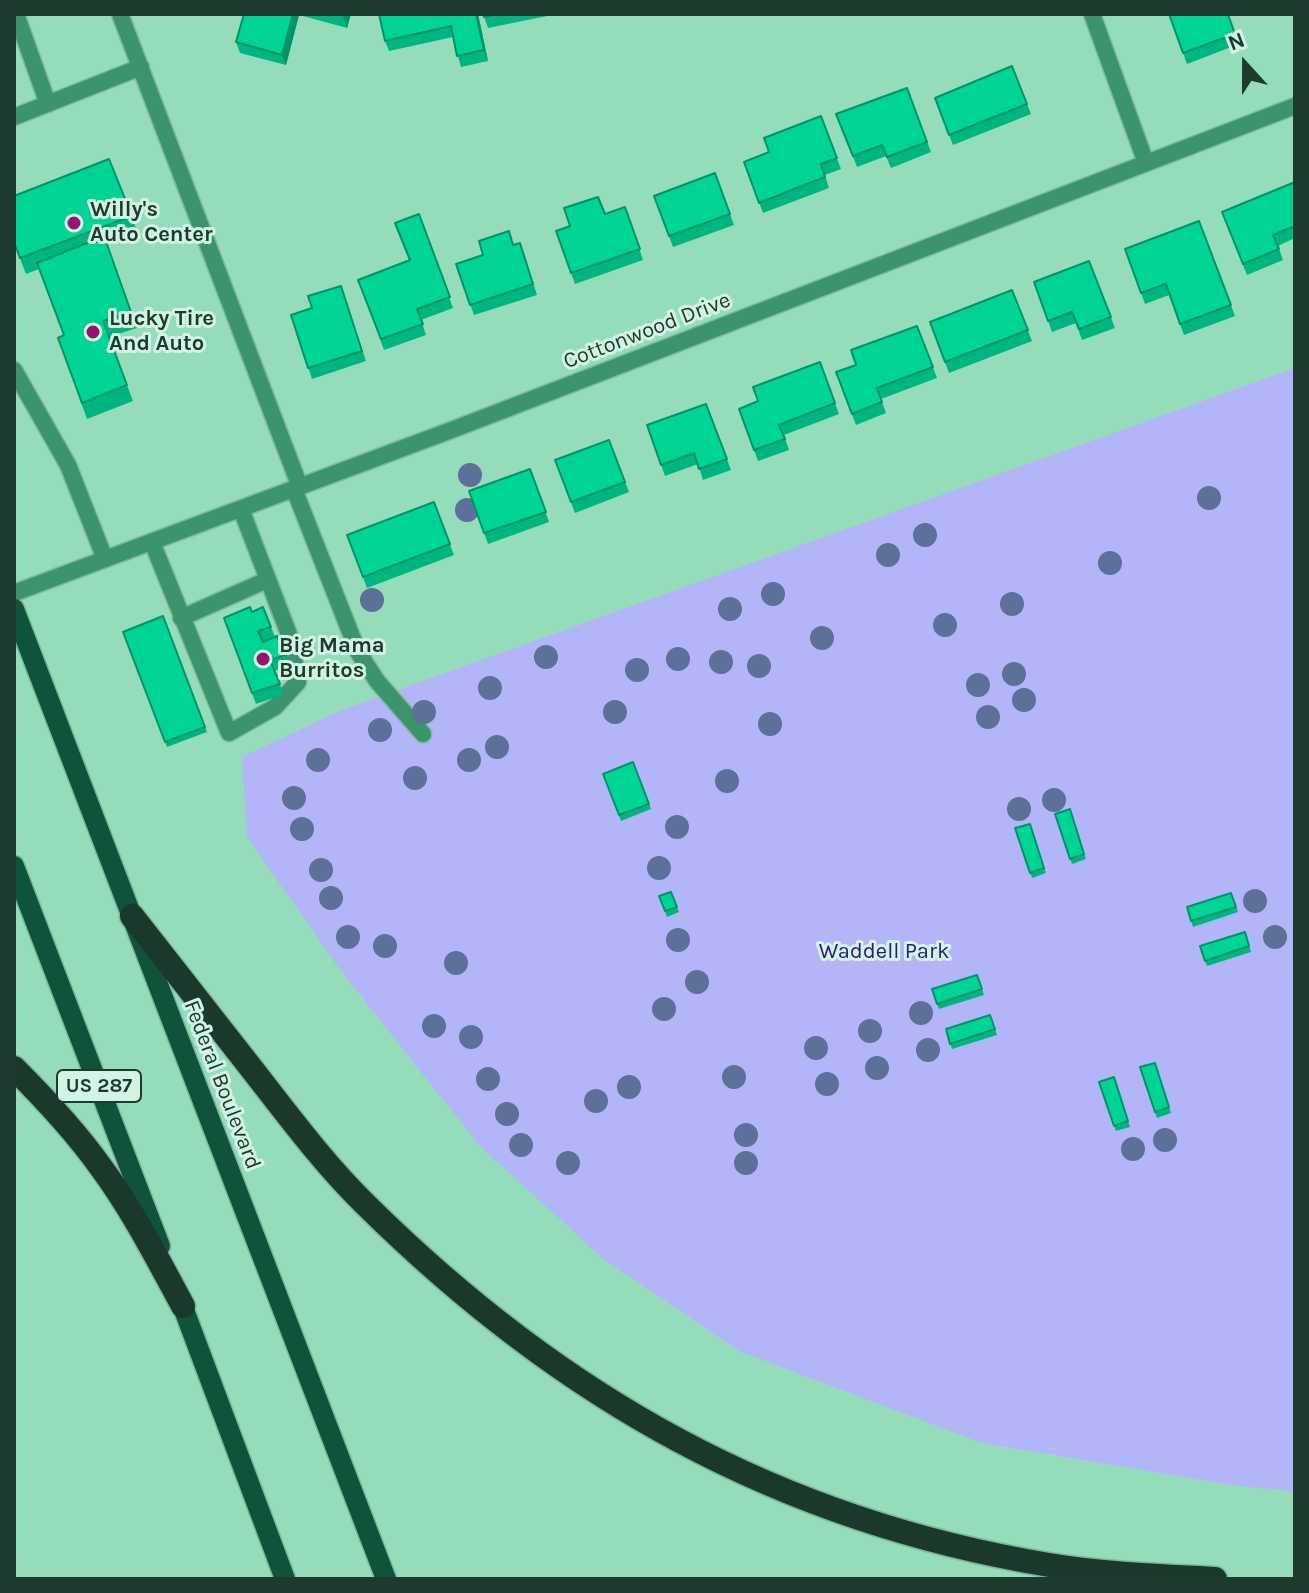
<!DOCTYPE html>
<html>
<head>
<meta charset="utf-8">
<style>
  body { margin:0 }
  #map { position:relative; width:1309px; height:1593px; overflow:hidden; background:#95dcba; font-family:Karla,sans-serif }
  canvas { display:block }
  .frame { position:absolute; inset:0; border:16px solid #1d3a2d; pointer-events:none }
  .north { position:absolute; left:1205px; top:24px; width:80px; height:80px; -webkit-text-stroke:6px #d2f4e3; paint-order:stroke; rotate:339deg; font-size:22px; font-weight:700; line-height:32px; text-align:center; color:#1d3a2d }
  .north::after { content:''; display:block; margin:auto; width:28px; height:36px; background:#1d3a2d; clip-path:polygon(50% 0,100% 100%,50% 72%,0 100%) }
</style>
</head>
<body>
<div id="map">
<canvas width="1309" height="1593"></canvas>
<div class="frame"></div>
<div class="north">N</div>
</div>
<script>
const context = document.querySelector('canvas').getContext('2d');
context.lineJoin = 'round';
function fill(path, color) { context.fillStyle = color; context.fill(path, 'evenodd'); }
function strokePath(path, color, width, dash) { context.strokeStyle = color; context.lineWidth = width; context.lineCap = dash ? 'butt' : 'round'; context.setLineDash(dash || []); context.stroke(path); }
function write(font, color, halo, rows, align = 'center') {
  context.font = font + ' Karla,sans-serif'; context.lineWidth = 6; context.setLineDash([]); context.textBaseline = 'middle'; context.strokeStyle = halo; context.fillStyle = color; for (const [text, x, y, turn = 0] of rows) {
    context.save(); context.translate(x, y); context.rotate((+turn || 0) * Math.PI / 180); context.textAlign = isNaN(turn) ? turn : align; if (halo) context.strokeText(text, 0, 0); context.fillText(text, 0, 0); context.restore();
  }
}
fill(new Path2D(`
  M1295,368V1491L1237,1486L982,1443L739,1351L602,1258L479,1145L341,971L247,837L242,757L342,710Z`), '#b3b5f9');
const lane = new Path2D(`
  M16,14L48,104
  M120,14L300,487
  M14,117L141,67
  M14,370L68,465L105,559
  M294,489L358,652L377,681L423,734
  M152,542L229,733L275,707L298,682L290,637L241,509
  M181,618L267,580`);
const street = new Path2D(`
  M1092,14L1146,163
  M14,593L449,431L1295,106`);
const primary = new Path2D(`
  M14,609L386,1579
  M14,866L160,1246
  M178,1294L285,1579`);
const highway = new Path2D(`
  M132,916C173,968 214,1021 255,1073C290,1118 325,1165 366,1205C561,1398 778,1520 1049,1565C1103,1574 1160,1576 1215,1579
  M14,1068C45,1099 75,1131 100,1166C132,1209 157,1258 183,1306`);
strokePath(lane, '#7bb89b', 19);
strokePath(street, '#7bb89b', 19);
strokePath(primary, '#7bb89b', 23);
strokePath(highway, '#7bb89b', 27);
strokePath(lane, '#3c946f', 16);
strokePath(street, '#3c946f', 16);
strokePath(primary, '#11533a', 20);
strokePath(highway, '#1a392b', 24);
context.fillStyle = '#5c7099';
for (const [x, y] of [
  [470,475],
  [1209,498],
  [467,510],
  [925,535],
  [888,555],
  [1110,563],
  [773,594],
  [372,600],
  [1012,604],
  [730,609],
  [945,625],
  [822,638],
  [546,657],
  [678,659],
  [721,662],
  [759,666],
  [637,670],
  [1014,674],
  [978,685],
  [490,688],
  [1024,700],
  [424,712],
  [615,712],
  [988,717],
  [770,724],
  [380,730],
  [497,747],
  [318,760],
  [469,760],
  [415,778],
  [727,781],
  [294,798],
  [1054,800],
  [1019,809],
  [677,827],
  [302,829],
  [659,868],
  [321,870],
  [331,898],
  [1255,901],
  [348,937],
  [1275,937],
  [678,940],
  [385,946],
  [456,963],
  [697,982],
  [664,1009],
  [921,1013],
  [434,1026],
  [870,1031],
  [471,1037],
  [816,1048],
  [928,1050],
  [877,1068],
  [734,1077],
  [488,1079],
  [827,1084],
  [629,1087],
  [596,1101],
  [507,1114],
  [746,1135],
  [1165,1140],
  [521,1145],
  [1133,1149],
  [568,1163],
  [746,1163]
]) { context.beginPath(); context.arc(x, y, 12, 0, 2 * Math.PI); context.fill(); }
fill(new Path2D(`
  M244,14H351L347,28L299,15L286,65L240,53L236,42Z
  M478,14L488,61L461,67L453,37L389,51L385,41Z
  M483,14H557L488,28Z
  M1169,14H1228L1239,44L1187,64Z
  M1012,66L1031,114L953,145L935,98Z
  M907,88L931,152L891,168L886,156L857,167L836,114Z
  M821,116L841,169L825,175L829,188L763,213L744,162L769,153Z
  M715,173L734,225L673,247L654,196Z
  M1295,182V238L1278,246L1283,260L1247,275L1222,212Z
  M625,207L643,260L575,284L556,231Z
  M419,214L453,308L421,320L426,335L384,350L358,280L409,260Z
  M132,216L137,232L107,243L137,328L109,337L133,401L87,419L58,338L64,336L39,269L26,274L14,243Z
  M1199,221L1235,316L1184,335L1169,295L1145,304L1125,249Z
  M520,243L537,295L474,315L456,264Z
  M1089,261L1115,328L1082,340L1076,323L1052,332L1034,282Z
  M341,286L366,361L312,379L291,315L312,308Z
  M1012,290L1032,341L949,373L930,322Z
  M917,326L937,378L881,399L886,413L856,425L836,372L856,365Z
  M820,362L839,414L784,435L789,450L758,461L739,409L758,401Z
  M706,404L731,470L703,480L698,464L665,476L647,425Z
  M609,440L629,492L575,513L555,460Z
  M530,469L549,522L488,544L469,491Z
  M434,502L454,555L367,588L347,535Z
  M263,607L275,637L286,655L289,666L274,671L284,694L256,704L224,618L252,612Z
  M163,616L207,732L167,747L123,632Z
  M633,762L651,809L621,821L603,774Z
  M1070,809L1086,859L1072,864L1070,859Z
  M1030,824L1046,873L1032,878L1015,828Z
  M671,892L679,912L667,917L659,896Z
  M1231,893L1238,912L1193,927L1187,907Z
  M1245,932L1251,952L1207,966L1200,946Z
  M977,975L984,995L939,1009L937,1004Z
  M990,1015L997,1035L952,1049L946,1029Z
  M1155,1063L1171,1113L1157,1118L1155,1112Z
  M1114,1077L1130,1127L1116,1131L1099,1082Z`), '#00b680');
fill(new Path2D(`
  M293,14L299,15L286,65L282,55Z
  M344,14H351L347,28L343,17Z
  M476,14H478L488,61L484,50Z`), '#009468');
const building = new Path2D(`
  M244,14H293L282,55L236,42Z
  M379,14H476L484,50L457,56L451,26L385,41Z
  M483,14H499L484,17Z
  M1169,14H1228L1235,34L1183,53Z
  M1012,66L1027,104L949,135L935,98Z
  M907,88L927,142L887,157L882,145L853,156L836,114Z
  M821,116L837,158L821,164L825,177L759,203L744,162L769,152L764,138Z
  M109,159L132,216L20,258L14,242V196Z
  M715,173L730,214L669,236L654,196Z
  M1295,182V226L1273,235L1279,249L1243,264L1222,212Z
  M598,197L605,214L625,207L640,249L571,273L556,231L570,226L564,208Z
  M419,214L450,297L417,309L423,324L381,339L358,280L410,260L395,223Z
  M1199,221L1231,305L1180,324L1166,284L1141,293L1125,249Z
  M509,231L513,245L520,243L533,284L470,305L456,264L483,255L479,241Z
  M104,236L131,312L103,321L127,385L82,403L58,338L64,335L37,263Z
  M1089,261L1111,317L1079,329L1072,312L1048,321L1034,282Z
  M341,286L362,351L308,368L291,315L312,308L308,296Z
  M1012,290L1028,330L945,362L930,322Z
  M917,326L933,367L877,388L882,402L852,414L836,372L856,365L851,350Z
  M820,362L835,403L779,425L785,439L754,450L739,409L758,401L753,387Z
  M706,404L727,459L699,469L694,453L661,465L647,425Z
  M609,440L625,482L571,502L555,460Z
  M530,469L546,512L484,533L469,491Z
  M434,502L450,544L363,577L347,535Z
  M250,607L252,612L263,607L271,627L258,631L263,642L277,636L286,655L270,660L280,684L252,693L224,618Z
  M163,616L205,727L165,742L123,632Z
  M633,762L649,804L619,815L603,774Z
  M1070,809L1084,854L1070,859L1055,814Z
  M1030,824L1044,868L1030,873L1015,828Z
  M671,892L677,907L665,911L659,896Z
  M1231,893L1236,907L1191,921L1187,907Z
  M1245,932L1249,946L1205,961L1200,946Z
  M977,975L982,989L937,1004L932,989Z
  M990,1015L995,1029L950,1044L946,1029Z
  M1155,1063L1169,1107L1155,1112L1140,1067Z
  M1114,1077L1128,1121L1114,1126L1099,1082Z`);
fill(building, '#00d495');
strokePath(building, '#009468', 2);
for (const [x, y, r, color] of [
  [74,223,8,"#931570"],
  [93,332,8,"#931570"],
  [263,659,8,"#931570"]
]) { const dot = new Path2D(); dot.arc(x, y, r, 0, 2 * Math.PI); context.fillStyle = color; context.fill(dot); strokePath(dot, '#d2f4e3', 3); }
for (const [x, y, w] of [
  [99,1086,84]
]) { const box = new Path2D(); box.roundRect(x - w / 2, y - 16, w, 32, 6); context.fillStyle = '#d2f4e3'; context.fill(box); strokePath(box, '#1d3a2d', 2); }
write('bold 20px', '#1d3a2d', null, [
  ["US 287",99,1086]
]);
write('bold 22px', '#1d3a2d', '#d2f4e3', [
  ["Willy's",90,210],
  ["Auto Center",90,235],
  ["Lucky Tire",109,319],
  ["And Auto",109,344],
  ["Big Mama",279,646],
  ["Burritos",279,671]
], 'left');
write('22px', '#1d3a2d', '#d2f4e3', [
  ["Cottonwood Drive",647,331,-21],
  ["Federal Boulevard",222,1085,69]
]);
write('22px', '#2e187e', '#d2f4e3', [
  ["Waddell Park",884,952]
]);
</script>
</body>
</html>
